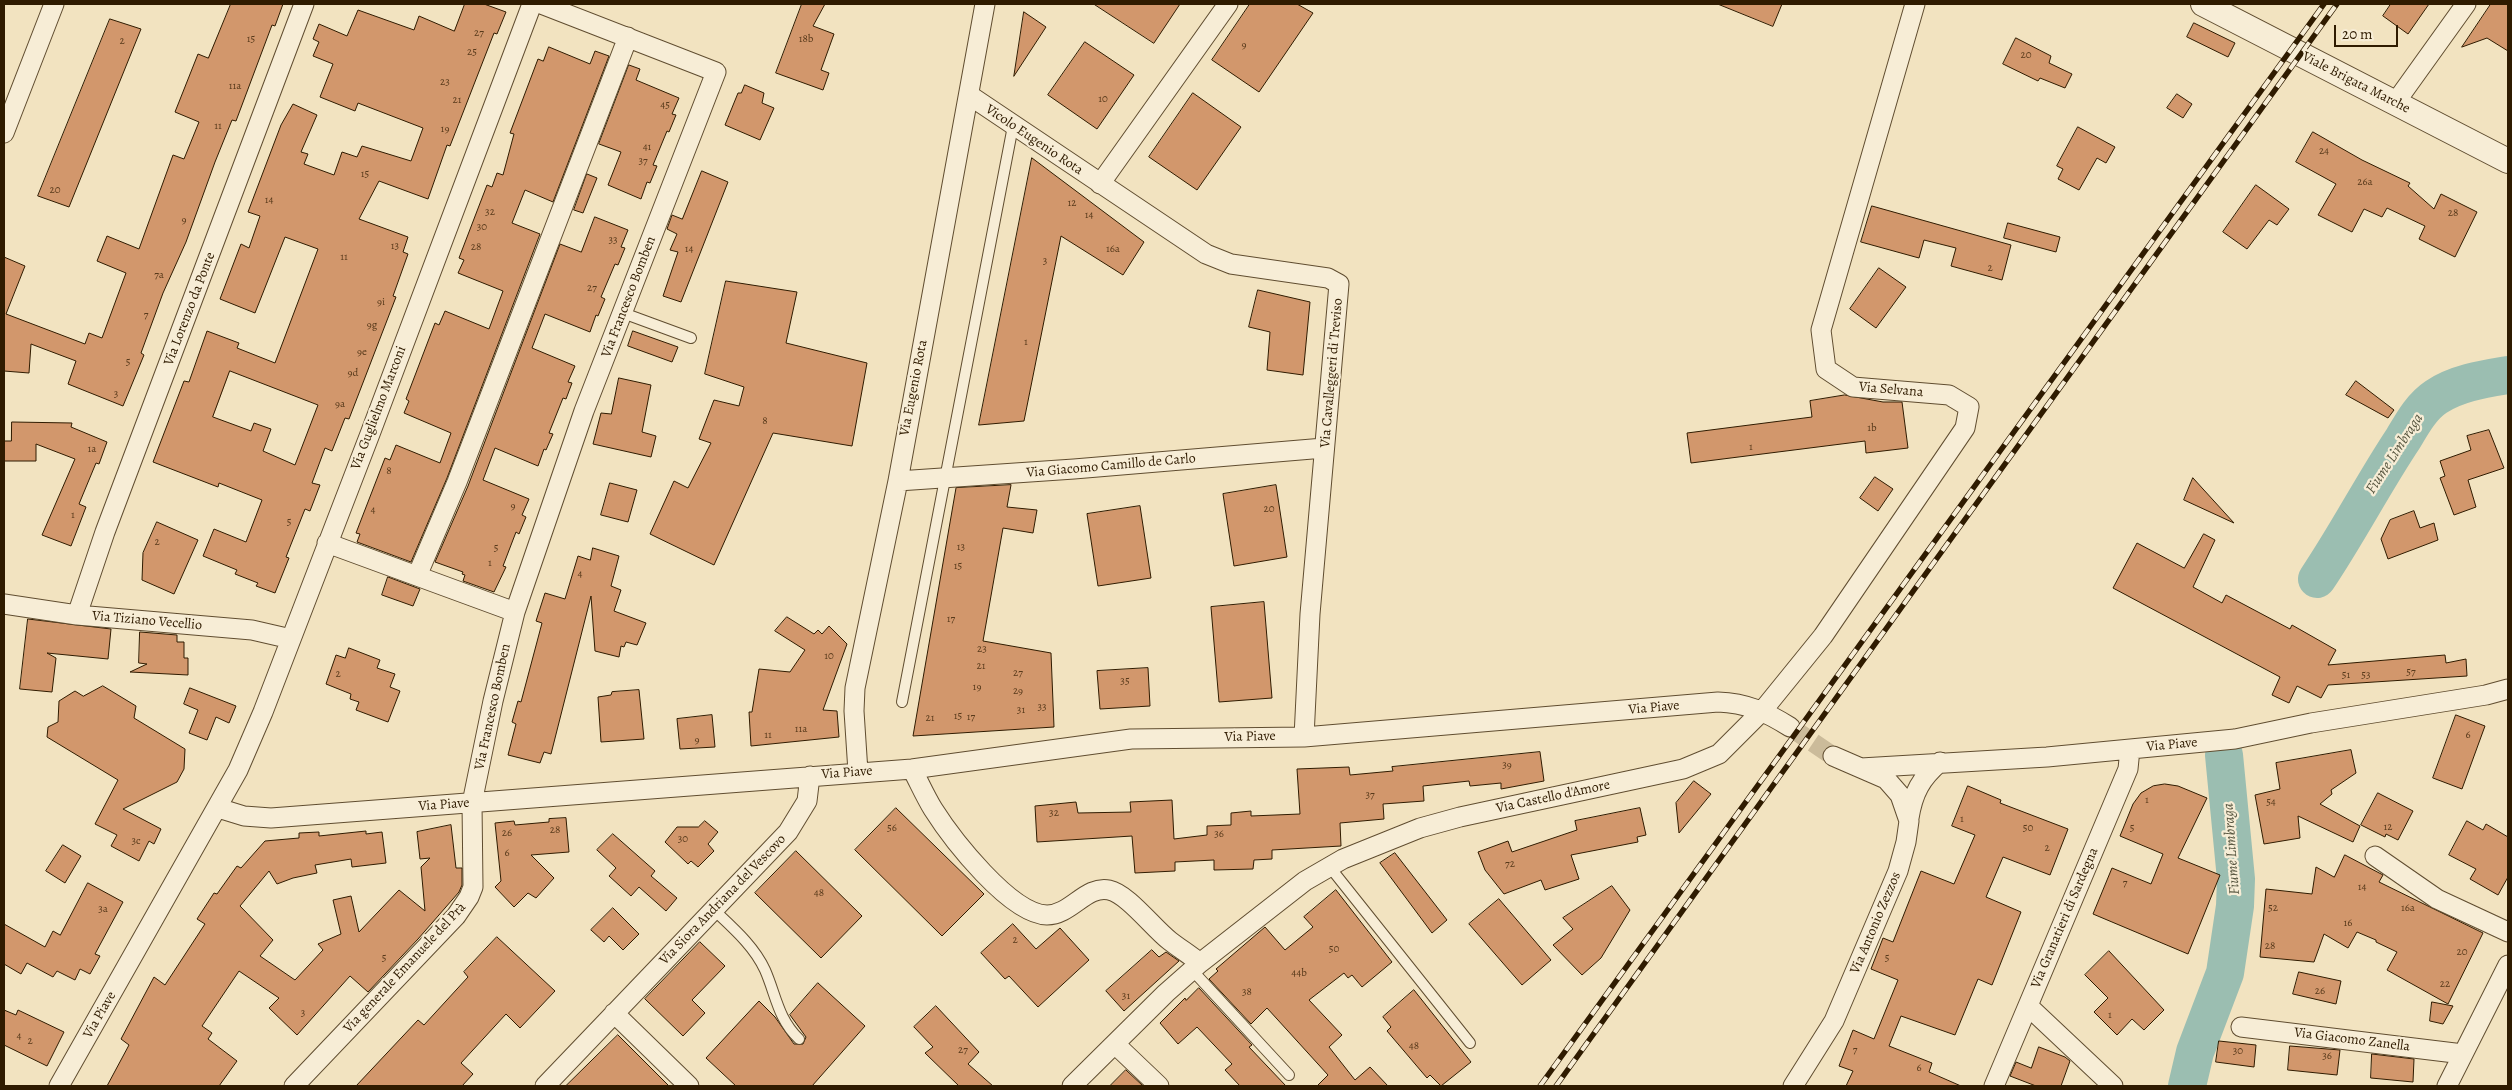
<!DOCTYPE html>
<html>
<head>
<meta charset="utf-8">
<style>
  body { margin:0 }
  #map { position:relative; width:2512px; height:1090px; overflow:hidden; background:#f2e3c0; font-family:Alegreya,serif }
  canvas { display:block }
  .frame { position:absolute; inset:0; border:5px solid #2f1b00; pointer-events:none }
  .scale { position:absolute; left:2334px; top:25px; width:64px; height:22px; box-sizing:border-box; border:2px solid #2f1b00; border-top:0; padding-left:6px; font-size:15px; line-height:18px; white-space:nowrap; color:#2f1b00; -webkit-text-stroke:4px #f7edd6; paint-order:stroke }
</style>
</head>
<body>
<div id="map">
<canvas width="2512" height="1090"></canvas>
<div class="frame"></div>
<div class="scale">20 m</div>
</div>
<script>
const context = document.querySelector('canvas').getContext('2d');
context.lineJoin = 'round';
function strokePath(path, color, width, dash) { context.strokeStyle = color; context.lineWidth = width; context.lineCap = dash ? 'butt' : 'round'; context.setLineDash(dash || []); context.stroke(path); }
function fill(path, color) { context.fillStyle = color; context.fill(path, 'evenodd'); }
function write(font, color, halo, rows, align = 'center') {
  context.font = font + ' Alegreya,serif'; context.lineWidth = 4.5; context.setLineDash([]); context.textBaseline = 'middle'; context.strokeStyle = halo; context.fillStyle = color; for (const [text, x, y, turn = 0] of rows) {
    context.save(); context.translate(x, y); context.rotate((+turn || 0) * Math.PI / 180); context.textAlign = isNaN(turn) ? turn : align; if (halo) context.strokeText(text, 0, 0); context.fillText(text, 0, 0); context.restore();
  }
}
strokePath(new Path2D(`
  M2317,579C2348,533 2373,484 2403,439C2412,424 2421,407 2436,397C2457,383 2484,379 2508,375
  M2187,1086L2195,1052L2225,973L2235,906L2236,879L2224,755`), '#9bbeb1', 38);
const building = new Path2D(`
  M231,4H283L275,26L272,25L236,121L232,120L215,162L186,242L163,293L141,353L144,355L123,406L68,384L76,361L31,344L29,373L4,371V257L25,266L6,314L85,344L89,333L102,338L126,273L97,261L107,236L139,249L173,155L184,159L199,122L175,112L198,54L208,58Z
  M465,4H484L506,12L497,34L494,33L450,146L447,145L428,199L379,181L359,219L408,237L403,252L408,254L393,296L396,297L349,419L345,418L332,451L325,448L312,483L320,485L310,511L305,509L286,557L289,558L275,593L256,586L258,583L235,574L237,570L203,556L214,529L246,542L262,500L219,483L218,487L153,462L184,381L189,382L207,331L239,343L237,348L275,363L318,249L285,237L255,313L220,299L241,244L249,248L260,216L248,212L281,125L293,104L317,115L301,152L308,154L304,164L334,175L342,152L357,157L362,146L411,161L423,128L358,103L355,111L320,97L333,64L313,56L319,42L313,39L319,24L347,36L358,10L414,30L419,16L454,31ZM230,371L318,405L295,465L263,451L271,429L254,423L251,431L213,417Z
  M802,4H825L813,26L834,34L821,70L829,73L823,90L776,73Z
  M1094,4H1180L1154,43Z
  M1250,4H1297L1313,13L1259,92L1212,60Z
  M1718,4H1782L1773,26Z
  M2391,4H2429L2408,34L2383,16Z
  M2491,4H2508V51L2487,38L2462,47Z
  M1024,12L1046,27L1014,76Z
  M110,19L141,29L69,207L38,196Z
  M2194,23L2235,43L2228,57L2187,37Z
  M2016,38L2051,56L2049,63L2072,74L2065,88L2040,78L2038,81L2003,64Z
  M1085,42L1134,75L1097,129L1048,95Z
  M549,47L590,64L595,51L609,56L553,202L525,190L512,223L540,234L447,478L411,562L357,542L360,534L356,533L385,458L390,460L396,445L440,463L451,433L404,413L409,401L406,399L435,323L439,325L445,311L489,329L503,291L458,273L464,260L459,258L487,185L492,187L497,173L503,175L514,134L510,133L538,59L543,61Z
  M629,65L640,69L636,80L679,98L672,114L676,115L669,132L667,131L653,165L657,166L650,183L647,182L641,199L608,185L621,152L599,144Z
  M745,85L764,93L762,103L774,108L760,140L725,125L738,93H741Z
  M1193,93L1241,127L1197,190L1149,157Z
  M2177,94L2192,104L2183,118L2167,108Z
  M2078,127L2115,147L2106,163L2097,158L2079,190L2058,179L2063,169L2057,166Z
  M2313,132L2362,160L2410,183L2408,186L2434,209L2441,194L2477,212L2455,257L2419,239L2425,226L2387,208L2382,217L2364,209L2352,232L2318,215L2336,184L2296,162Z
  M1032,158L1144,242L1123,275L1061,236L1024,421L979,425Z
  M702,171L728,182L681,302L663,296L678,252L670,250L677,234L667,229L672,215L682,219Z
  M587,174L597,178L583,213L574,210Z
  M2256,185L2289,209L2277,225L2269,220L2247,249L2223,232Z
  M1872,206L2011,245L2002,280L1951,266L1956,248L1924,240L1919,258L1861,242Z
  M595,217L628,230L621,247L625,248L618,265L615,264L601,297L605,299L598,316L596,315L590,332L545,314L532,348L575,366L568,382L572,383L566,399L563,398L549,433L553,434L546,450L544,449L538,466L495,448L483,480L529,499L522,515L526,517L519,534L516,532L503,566L506,567L494,592L463,581L465,575L462,574L463,572L435,562L468,486L560,244L581,252Z
  M2008,223L2060,237L2056,252L2004,238Z
  M1879,268L1906,287L1876,328L1850,309Z
  M726,281L797,292L786,343L867,363L852,446L773,433L714,565L650,534L674,481L688,488L711,443L699,439L714,400L739,406L744,387L705,374Z
  M1258,290L1310,302L1303,375L1267,370L1270,332L1249,327Z
  M633,331L678,347L672,362L628,346Z
  M619,378L651,385L642,432L656,436L651,457L593,444L601,413L611,414Z
  M2356,381L2394,410L2388,418L2346,395Z
  M1845,395L1883,402H1902L1908,448L1866,453L1865,441L1691,463L1687,433L1812,417L1810,401Z
  M12,422L72,423L71,427L107,442L99,464L96,463L79,504L86,507L71,546L42,535L75,459L36,444V461H4V441H11Z
  M2489,430L2504,468L2468,480L2476,507L2454,515L2440,478L2445,476L2440,461L2471,450L2467,436Z
  M1875,477L1893,489L1878,511L1860,498Z
  M2193,478L2234,523L2184,500Z
  M610,483L637,490L628,522L601,515Z
  M1011,485L1007,507L1037,510L1033,533L1003,528L983,641L1051,653L1054,727L913,736L956,488Z
  M1276,485L1287,557L1234,566L1223,494Z
  M1140,506L1151,578L1098,586L1087,514Z
  M2414,511L2420,528L2434,523L2438,540L2388,559L2381,539L2390,520Z
  M157,522L198,540L174,594L142,580L143,553Z
  M2204,534L2215,540L2193,587L2222,603L2226,595L2290,629L2292,625L2336,650L2328,665L2445,655L2446,663L2466,659L2467,676L2328,685L2321,698L2297,686L2289,703L2272,695L2280,677L2113,588L2137,543L2184,568Z
  M593,548L619,556L611,586L621,590L614,611L646,623L637,645L626,642L624,647L621,646L619,657L595,651L591,596L551,754L544,752L540,763L508,755L516,724L512,722L518,701L521,702L542,623L536,621L545,593L565,599L578,556L590,560Z
  M388,577L420,589L413,606L382,595Z
  M1264,602L1272,698L1219,702L1211,607Z
  M787,617L814,634L818,630L822,634L829,626L847,644L823,710L837,711L839,737L751,746L749,712H752L759,669L790,672L805,650L775,631Z
  M28,619L111,629L108,659L47,653L56,658L52,692L20,689Z
  M140,632L177,635V642H184V658H188V675L130,672L147,664L139,663Z
  M349,648L380,660L377,668L395,674L390,687L400,691L388,722L356,710L359,702L350,699L351,694L326,684L336,655L345,658Z
  M1148,668L1150,706L1100,709L1097,671Z
  M103,686L136,706L134,718L185,749L184,769L177,782L123,809L161,829L154,844L149,841L139,861L111,846L117,835L95,824L118,780L47,737L48,727L58,722L59,701L75,691L83,696Z
  M190,688L236,706L229,723L216,717L207,740L189,733L198,710L184,704Z
  M639,690L644,739L601,742L598,697L611,695L612,692Z
  M712,715L715,747L680,749L677,719Z
  M2456,715L2485,726L2462,789L2433,778Z
  M2351,750L2356,773L2331,790L2332,794L2320,804L2360,826L2353,842L2298,816L2300,838L2264,844L2255,795L2280,789L2276,763Z
  M1540,752L1544,781L1501,789V783L1470,786L1469,781L1423,786L1424,801L1383,804L1384,819L1340,823L1341,846L1272,850V859L1254,860L1253,869L1214,870V860L1175,862V871L1135,873L1132,836L1037,842L1035,806L1076,802L1078,813L1131,812L1130,802L1172,800L1174,839L1207,835V826L1231,825V813L1251,811V816L1300,814L1297,769L1349,767L1350,775L1393,771L1392,767Z
  M1694,781L1711,794L1679,833L1676,803Z
  M2165,784L2178,786L2207,798L2178,858L2220,875L2188,954L2093,914L2112,868L2151,884L2163,854L2120,836L2133,804L2141,793L2153,786Z
  M1968,786L2001,800L2000,803L2068,829L2050,875L2003,857L1986,897L2021,912L1992,985L1978,979L1955,1035L1901,1016L1889,1046L1932,1063L1929,1072L1961,1086H1846L1853,1071L1839,1066L1853,1030L1874,1039L1898,980L1871,969L1883,938L1893,942L1921,871L1954,884L1975,835L1952,826Z
  M2378,793L2413,811L2398,840L2386,834L2385,837L2361,825Z
  M896,808L984,894L942,936L855,850Z
  M1640,808L1646,835L1637,837L1638,842L1571,855L1579,879L1545,890L1541,880L1504,894L1485,870L1478,852L1508,841L1512,852L1577,830L1575,821Z
  M566,818L569,852L531,855L554,878L536,898L528,893L514,907L495,887L501,881L495,823L514,821L515,825L549,822V819Z
  M705,821L718,832L708,844L714,851L698,867L691,861L688,864L665,842L677,827H698Z
  M2467,821L2483,830L2486,824L2508,837V877L2498,895L2470,879L2476,869L2449,855Z
  M451,825L456,868H462V885L459,892L418,939L368,992L350,976L297,1035L269,1008L279,998L239,971L202,1026L212,1033L208,1039L237,1061L219,1086H107L129,1045L121,1039L154,977L165,985L205,924L197,919L214,893L217,894L237,866L241,868L265,841L299,838V833L319,832V836L366,831V834L382,832L386,863L352,867L351,859L315,865L317,873L293,878L277,884L269,871L240,906L273,940L260,956L295,980L323,950L318,944L341,934L333,900L351,896L359,932L399,890L425,911L421,867L430,858L420,859L417,832Z
  M613,834L655,871L651,876L677,898L666,911L639,887L631,896L609,876L616,868L597,850Z
  M63,845L81,856L65,883L46,871Z
  M796,851L862,916L821,958L755,893Z
  M1395,853L1447,920L1432,933L1380,863Z
  M2345,855L2383,875L2379,882L2483,933L2448,1004L2387,970L2397,952L2376,942V940L2357,932L2348,948L2324,934L2314,962L2260,957L2266,889L2312,894L2316,867L2334,877Z
  M88,883L123,902L95,954L100,956L90,974L80,969L75,980L57,971L53,977L27,963L21,974L4,964V924L45,947L53,931L60,935Z
  M1612,886L1630,910L1601,958L1582,975L1553,945L1573,929L1563,918Z
  M1336,890L1392,962L1362,987L1352,975L1348,978L1344,973L1309,1000L1342,1035L1329,1047L1355,1080L1370,1067L1388,1086H1317L1328,1075L1267,1008L1251,1024L1209,979L1218,971L1216,969L1265,927L1285,950L1313,927L1304,917Z
  M1499,899L1551,960L1522,985L1469,924Z
  M613,908L639,934L623,950L609,936L604,942L591,930Z
  M1013,924L1036,949L1060,928L1089,960L1038,1007L1009,976L1005,979L981,953Z
  M497,937L555,991L520,1028L506,1014L461,1063L473,1074L462,1086H356L418,1020L424,1025L468,977L464,972Z
  M700,942L725,966L692,1000L705,1013L683,1036L645,999Z
  M1152,950L1159,957L1166,952L1179,961L1124,1011L1106,991Z
  M2109,951L2164,1010L2144,1030L2132,1019L2117,1035L2094,1012L2108,998L2085,975Z
  M2299,972L2341,981L2336,1004L2293,994Z
  M818,983L865,1026L812,1086H736L706,1058L759,1001L775,1017L794,1044H803L806,1037L790,1015Z
  M1199,988L1252,1045L1249,1047L1286,1086H1240L1225,1070L1232,1064L1197,1027L1178,1044L1160,1023L1185,998L1186,1000Z
  M1414,990L1471,1062L1441,1086L1430,1075L1427,1078L1387,1031L1391,1027L1383,1017Z
  M2432,1002L2453,1006L2443,1024L2430,1021Z
  M936,1006L979,1052L968,1064L993,1086H959L925,1053L933,1047L914,1027Z
  M4,1010L16,1015L18,1010L64,1032L47,1066L4,1045Z
  M618,1035L669,1086H566Z
  M2219,1041L2256,1045L2254,1067L2216,1062Z
  M2290,1046L2340,1050L2337,1075L2288,1070Z
  M2039,1047L2065,1057L2070,1061L2061,1086H2036L2010,1076L2016,1062L2031,1068Z
  M2372,1054L2414,1059L2413,1082L2371,1078Z
  M1126,1070L1143,1086H1110Z`);
fill(building, '#d2976c');
strokePath(building, '#2f1b00', 1);
strokePath(new Path2D(`
  M1790,727L1833,756`), '#cbbb9a', 19, [19, 9]);
const service = new Path2D(`
  M623,313L691,338
  M902,702L1013,126
  M1329,866L1470,1043
  M714,910C733,928 754,946 765,970C776,995 778,1019 799,1039
  M1192,970L1289,1075`);
const minor = new Path2D(`
  M969,95L1206,254L1231,264L1328,278L1339,284L1310,614L1304,737
  M2395,103L2466,4
  M4,133L54,4
  M1100,184L1228,4
  M898,481L1074,469L1324,448
  M327,543L515,612
  M417,576L457,482L628,37
  M4,604L77,615L252,630L291,639
  M77,615L105,532L304,4
  M1861,768L2047,757L2235,739L2311,723L2486,695L2508,689
  M912,769C919,782 925,796 933,809C952,839 1010,914 1047,915C1071,915 1086,885 1109,890C1128,894 1153,928 1170,941C1179,948 1190,955 1200,963
  M858,772L854,711L855,688L898,481L985,4
  M218,808L244,816L271,818L912,769L1131,739L1304,737L1718,702C1747,703 1766,712 1790,727
  M1909,818C1913,793 1921,778 1940,762
  M2375,856L2437,899L2508,932
  M2028,1006L2113,1086
  M614,1013L689,1086
  M2241,1027L2463,1054
  M1116,1045L1159,1086
  M59,1086L238,770L263,712L370,434L532,4
  M294,1086L456,916L469,897L473,887L472,803L493,701L515,612L584,411L716,72L541,4
  M545,1086L788,832L807,801L810,776
  M1072,1086L1166,993L1200,963L1305,881L1343,859L1420,828L1460,817L1683,769L1719,754L1763,710L1823,636L1965,428L1969,407L1949,395L1853,387L1826,369L1821,330L1915,4
  M1793,1086L1834,1021L1898,871L1906,842L1909,821L1900,795L1886,779L1833,756
  M1994,1086L2128,769L2130,749
  M2447,1086L2508,965`);
const tertiary = new Path2D(`
  M2203,4L2508,161`);
strokePath(service, '#604d30', 12);
strokePath(minor, '#604d30', 21);
strokePath(tertiary, '#604d30', 26);
strokePath(service, '#f7edd6', 10);
strokePath(minor, '#f7edd6', 19);
strokePath(tertiary, '#f7edd6', 24);
const rail = new Path2D(`
  M1540,1086L2324,4
  M1556,1086L2337,4`);
strokePath(rail, '#2f1b00', 5.5);
strokePath(rail, '#f7edd6', 4, [11]);
write('11px', '#583a1b', null, [
  ["27",479,33],
  ["15",251,39],
  ["18b",806,39],
  ["2",122,41],
  ["9",1244,45],
  ["25",472,52],
  ["20",2026,55],
  ["23",445,82],
  ["11a",235,86],
  ["10",1103,99],
  ["21",457,100],
  ["45",665,105],
  ["11",218,126],
  ["19",445,129],
  ["41",647,147],
  ["24",2324,151],
  ["37",643,161],
  ["15",365,174],
  ["26a",2365,182],
  ["20",55,190],
  ["14",269,200],
  ["12",1072,203],
  ["32",490,212],
  ["28",2453,213],
  ["14",1089,215],
  ["9",184,220],
  ["30",482,227],
  ["33",613,240],
  ["13",395,246],
  ["28",476,247],
  ["14",689,249],
  ["16a",1113,249],
  ["11",344,257],
  ["3",1045,261],
  ["2",1990,268],
  ["7a",159,275],
  ["27",592,288],
  ["9i",381,302],
  ["7",146,315],
  ["9g",372,325],
  ["1",1026,342],
  ["9e",362,352],
  ["5",128,362],
  ["9d",353,373],
  ["3",116,394],
  ["9a",340,404],
  ["8",765,421],
  ["1b",1872,428],
  ["1",1751,447],
  ["1a",92,449],
  ["8",389,471],
  ["9",513,506],
  ["20",1269,509],
  ["4",373,510],
  ["1",73,515],
  ["5",289,522],
  ["2",157,542],
  ["13",961,547],
  ["5",496,548],
  ["1",490,563],
  ["15",958,566],
  ["4",580,574],
  ["17",951,619],
  ["23",982,649],
  ["10",829,656],
  ["21",981,666],
  ["57",2411,672],
  ["27",1018,673],
  ["2",338,674],
  ["51",2346,675],
  ["53",2366,675],
  ["35",1125,681],
  ["19",977,687],
  ["29",1018,691],
  ["33",1042,707],
  ["31",1021,710],
  ["15",958,716],
  ["17",971,717],
  ["21",930,718],
  ["11a",801,729],
  ["11",768,735],
  ["6",2468,735],
  ["9",697,740],
  ["39",1507,765],
  ["37",1370,795],
  ["1",2147,800],
  ["54",2271,802],
  ["32",1054,813],
  ["1",1962,819],
  ["12",2388,827],
  ["56",892,828],
  ["50",2028,828],
  ["5",2132,828],
  ["28",555,830],
  ["26",507,833],
  ["36",1219,834],
  ["30",683,839],
  ["3c",136,841],
  ["2",2047,848],
  ["6",507,853],
  ["72",1510,864],
  ["7",2125,883],
  ["14",2362,887],
  ["48",819,893],
  ["52",2273,908],
  ["16a",2408,908],
  ["3a",103,909],
  ["16",2348,923],
  ["2",1015,940],
  ["28",2270,946],
  ["50",1334,949],
  ["20",2462,952],
  ["5",384,958],
  ["5",1887,958],
  ["44b",1299,973],
  ["22",2445,984],
  ["26",2320,991],
  ["38",1247,992],
  ["31",1126,996],
  ["3",303,1013],
  ["1",2110,1015],
  ["4",19,1036],
  ["2",30,1041],
  ["48",1414,1046],
  ["27",963,1050],
  ["7",1855,1050],
  ["30",2238,1051],
  ["36",2327,1056],
  ["6",1919,1068]
]);
write('14px', '#2f1b00', '#f7edd6', [
  ["Viale Brigata Marche",2356,83,27],
  ["Vicolo Eugenio Rota",1034,140,34],
  ["Via Francesco Bomben",629,297,-69],
  ["Via Lorenzo da Ponte",190,309,-69],
  ["Via Cavalleggeri di Treviso",1332,373,-85],
  ["Via Eugenio Rota",914,388,-79],
  ["Via Selvana",1891,390,5],
  ["Via Guglielmo Marconi",379,408,-69],
  ["Via Giacomo Camillo de Carlo",1111,466,-5],
  ["Via Tiziano Vecellio",147,621,5],
  ["Via Francesco Bomben",493,707,-78],
  ["Via Piave",1654,708,-5],
  ["Via Piave",1250,737,-1],
  ["Via Piave",2172,745,-5],
  ["Via Piave",847,773,-4],
  ["Via Castello d'Amore",1553,797,-12],
  ["Via Piave",444,805,-4],
  ["Via Siora Andriana del Vescovo",723,900,-46],
  ["Via Granatieri di Sardegna",2065,918,-67],
  ["Via Antonio Zezzos",1876,923,-67],
  ["Via generale Emanuele del Prà",405,968,-47],
  ["Via Piave",100,1015,-60],
  ["Via Giacomo Zanella",2352,1040,7]
]);
write('italic 15px', '#55543e', '#f7edd6', [
  ["Fiume Limbraga",2395,454,-57],
  ["Fiume Limbraga",2232,849,-94]
]);
</script>
</body>
</html>
